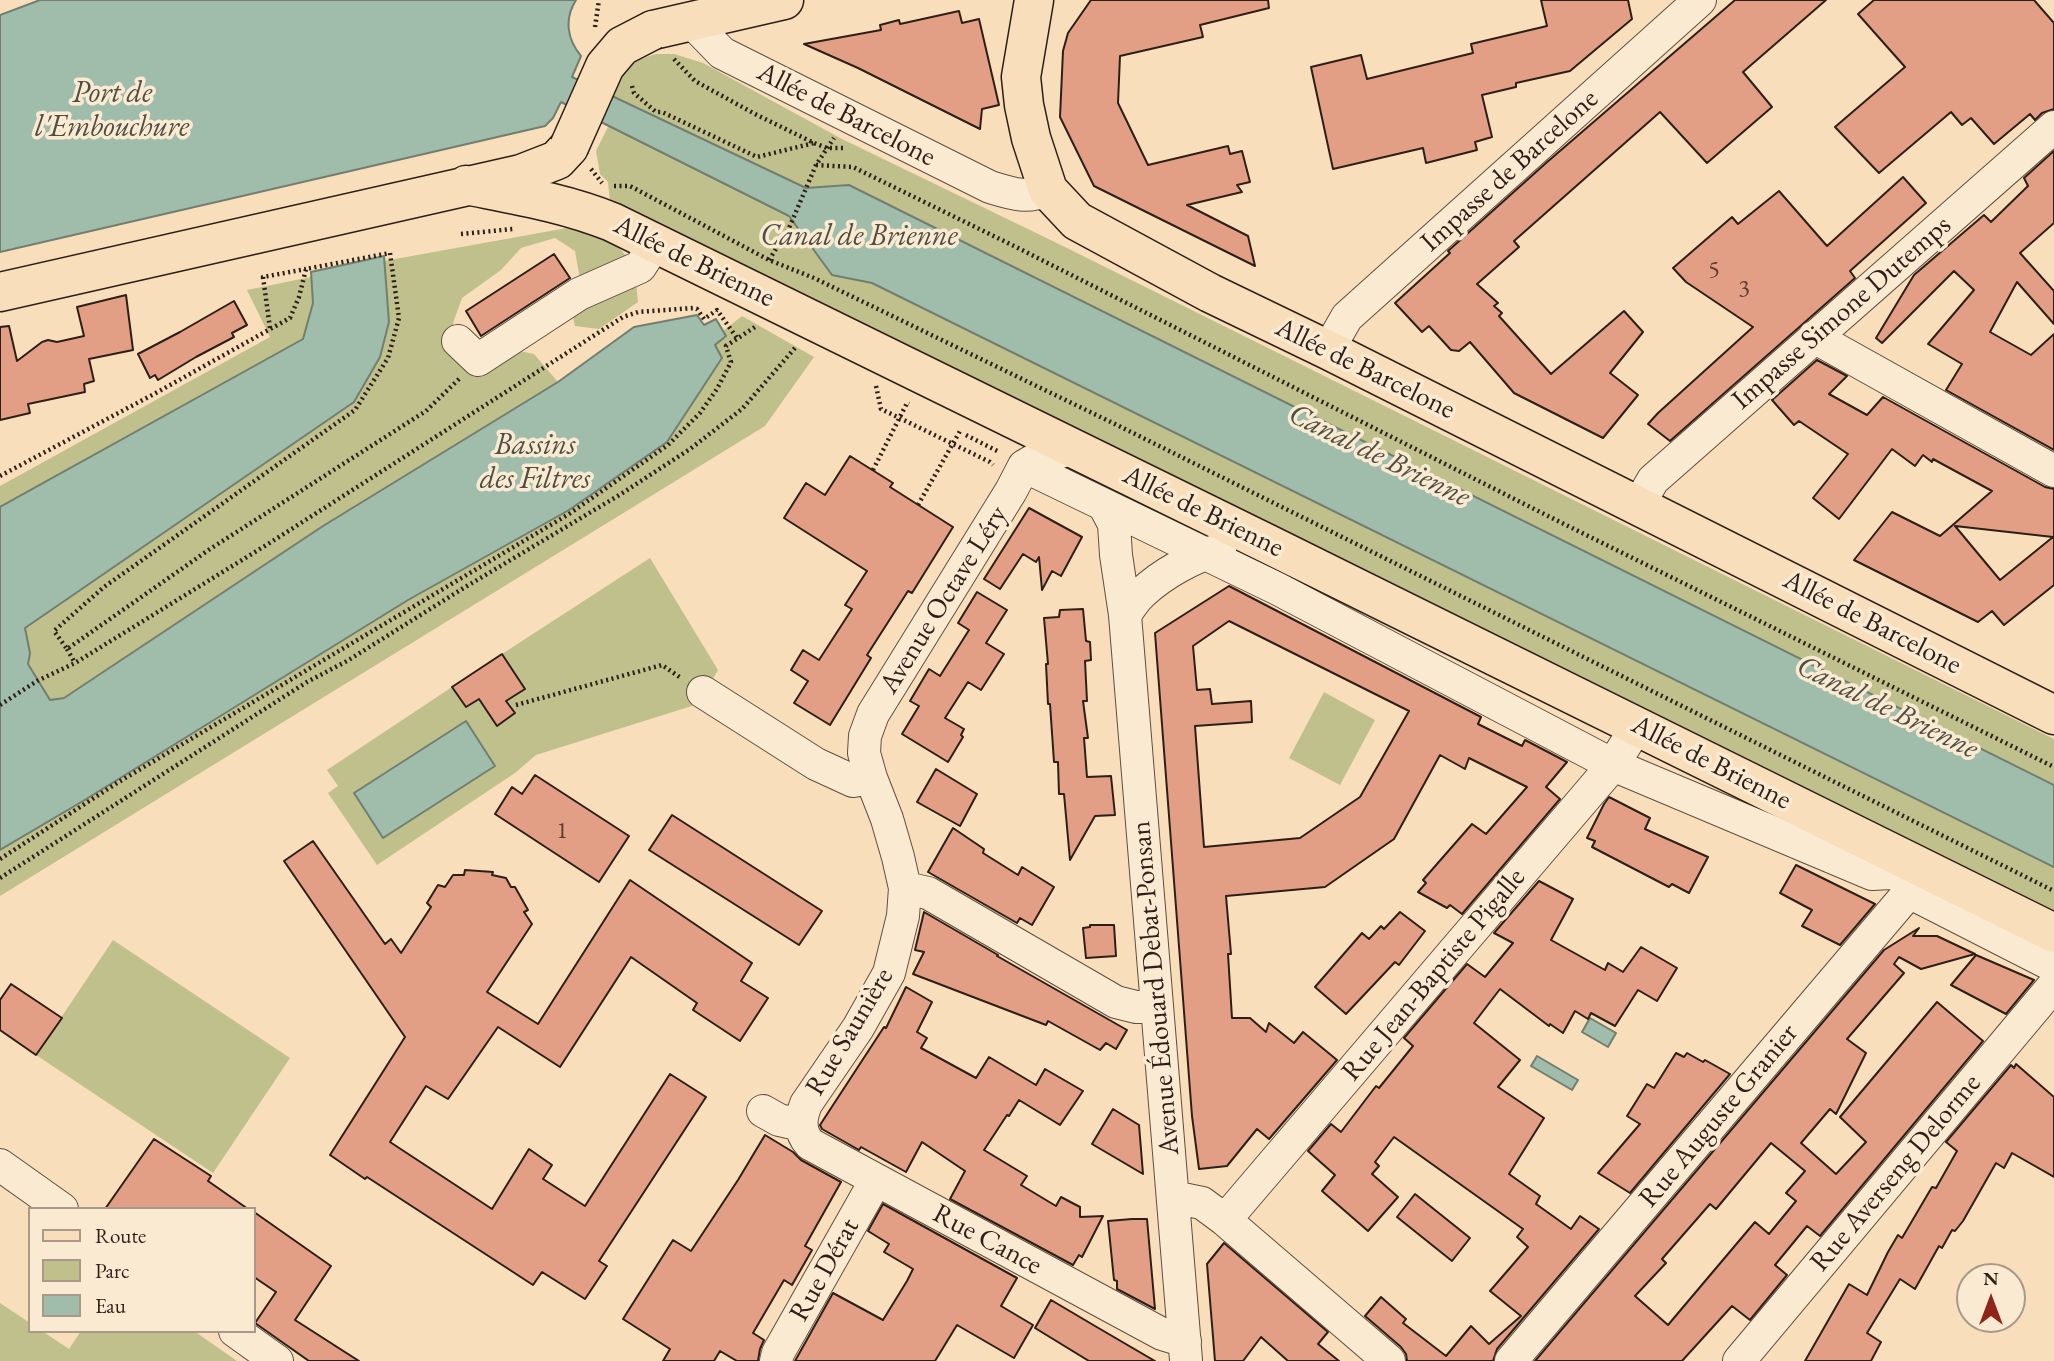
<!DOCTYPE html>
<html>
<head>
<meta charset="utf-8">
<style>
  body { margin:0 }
  #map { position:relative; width:2054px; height:1361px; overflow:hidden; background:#f8deba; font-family:"EB Garamond",serif }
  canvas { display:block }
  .legend { position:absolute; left:28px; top:1207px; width:228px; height:126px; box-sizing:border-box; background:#faead2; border:2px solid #a89988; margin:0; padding:9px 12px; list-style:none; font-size:21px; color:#2d1f18 }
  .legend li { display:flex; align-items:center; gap:14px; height:35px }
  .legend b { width:35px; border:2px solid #a89988 }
  .north { position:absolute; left:1956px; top:1263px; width:70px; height:70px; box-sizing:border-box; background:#faead2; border:2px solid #a89988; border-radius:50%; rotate:0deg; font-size:19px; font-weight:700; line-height:28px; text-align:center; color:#2d1f18 }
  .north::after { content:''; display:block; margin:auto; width:24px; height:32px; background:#8f2418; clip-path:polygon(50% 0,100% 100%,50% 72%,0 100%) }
</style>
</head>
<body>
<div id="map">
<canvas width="2054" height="1361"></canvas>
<ul class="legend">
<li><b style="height:9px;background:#f8deba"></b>Route</li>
<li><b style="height:19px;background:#c0c08d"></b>Parc</li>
<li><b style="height:19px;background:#9fbdaa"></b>Eau</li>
</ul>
<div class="north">N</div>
</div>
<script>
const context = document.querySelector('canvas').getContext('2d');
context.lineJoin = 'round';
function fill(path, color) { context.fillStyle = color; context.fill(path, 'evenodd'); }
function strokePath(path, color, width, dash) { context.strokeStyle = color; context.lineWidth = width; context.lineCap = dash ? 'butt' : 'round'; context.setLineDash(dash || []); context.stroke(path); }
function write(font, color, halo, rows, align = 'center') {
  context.font = font + ' "EB Garamond",serif'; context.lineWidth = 7; context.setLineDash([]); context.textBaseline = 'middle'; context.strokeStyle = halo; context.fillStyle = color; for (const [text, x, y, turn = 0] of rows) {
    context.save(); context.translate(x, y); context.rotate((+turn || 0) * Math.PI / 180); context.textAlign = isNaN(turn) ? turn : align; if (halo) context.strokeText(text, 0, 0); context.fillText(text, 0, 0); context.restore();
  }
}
fill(new Path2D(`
  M656,54H674L703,63L842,139L1063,246L2054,739V786L849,185L806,188L608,94C630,73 622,63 656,54Z
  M609,125L789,216L832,275L872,283L2054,867V912L610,202L608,182L600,174L596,151Z
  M567,228C616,240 635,247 638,302L599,329L575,326L571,307L581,285L575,251L555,238L521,248L501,270L462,298L453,323L460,339L534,354L558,382L323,526L63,698L50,700L28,664L30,653L25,628L354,402L380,357L389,323L384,261Z
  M311,277L313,303L304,339L0,507V486L270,337L247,290Z
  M742,316L814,357L765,426L0,896V850L83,801L408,600L569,510L667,442L715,345L726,337L723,331Z
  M650,558L718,670L698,704L536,755L515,773L377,865L328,793L338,786L327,770L452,687L465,707L479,699L497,726L515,713L506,701L525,689L502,654Z
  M1324,692L1375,720L1340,785L1289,758Z
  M113,940L290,1058L213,1173L36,1055Z
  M0,1303L30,1323V1331H42L69,1349L81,1331H194L237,1361H0Z`), '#c0c08d');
const water = new Path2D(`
  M40,0H576C564,19 567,39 581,56L572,77L806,188L849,185L2054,785V867L872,283L832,275L789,216L561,102L553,118L545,126L0,252V15Z
  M384,256L389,322L380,357L354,402L25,628L30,653L28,664L50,700L64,698L323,526L558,382L634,327L697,315L704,325L716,319L726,336L715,345L722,358L667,442L569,510L408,600L83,801L0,850V507L303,339L313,303L311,272Z
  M466,721L495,766L383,838L354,793Z
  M1590,1018L1616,1033L1608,1047L1582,1032Z
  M1537,1056L1578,1080L1572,1090L1531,1066Z`);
fill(water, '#9fbdaa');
strokePath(water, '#717e70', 2);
const building = new Path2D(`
  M1091,0H1268L1269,8L1200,25L1203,37L1120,56L1118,103L1148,165L1228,146L1230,154L1242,151L1250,182L1237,185L1242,192L1187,205L1248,236L1255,266L1094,186L1060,117L1063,51L1068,33Z
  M1541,0H1628L1632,19L1570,71L1516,83V87L1482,95L1492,137L1475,142L1477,150L1426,163L1423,148L1333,169L1311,67L1361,55L1367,79L1473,53L1471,44L1547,26Z
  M1735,0H1826L1743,72L1772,107L1707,163L1660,112L1514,241L1519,247L1477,284L1498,303L1494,306L1502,313L1499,316L1551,374L1624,311L1643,332L1610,373L1638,395L1603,438L1514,393L1470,342L1459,351L1451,350L1429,326L1422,332L1395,303L1450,253L1448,251L1546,163Z
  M1874,0H2034L2054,23V109L2042,113L2035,120L2030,114L1994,144L1971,118L1962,125L1951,112L1879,173L1835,127L1905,67L1858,14Z
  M959,11L962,23L979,19L999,105L982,109L980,129L858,68L804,44L881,30L880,25L899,20L900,24Z
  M2054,151V223L2020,253L2054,291V324L2017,282L1990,332L2031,355L2054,334V450L1946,390L1962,364L1928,344L1974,290L1954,271L1882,343L1876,338L1914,275L1984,215L1991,222L2028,186L2024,178Z
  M1903,177L1926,203L1850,271L1855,278L1670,441L1648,424L1658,413L1753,327L1686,282L1673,268L1732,217L1738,224L1779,191L1827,246Z
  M554,254L570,278L481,336L466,311Z
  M126,295L133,350L89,359L94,381L84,384L85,392L28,404L30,413L0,420V327L9,326L17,361L42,342L48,340L57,342L84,336L77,307Z
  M234,301L247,325L232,333L234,337L196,357L158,380L155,375L150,378L138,354L180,332Z
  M1817,360L1847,376L1829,394L1867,415L1883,397L2045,487L2054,489V585L2004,625L1992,611L1978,622L1854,560L1892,512L1940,536L1992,491L1933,459L1932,462L1923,455L1915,466L1892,449L1839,519L1813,498L1848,454L1799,421L1794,425L1772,400ZM1955,526L2053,537L2000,580Z
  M850,456L893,483L890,487L953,527L912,593L908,591L867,655L871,658L830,725L794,703L808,681L791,670L803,650L819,660L852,609L845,605L867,571L784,518L806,483L825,495Z
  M1029,508L1082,537L1061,576L1052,571L1042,590L1039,557L1036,562L1023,554L1000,589L984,579Z
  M1229,586L1481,717L1478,724L1522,746L1525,740L1567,762L1546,787L1560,799L1462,914L1450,905L1447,908L1418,892L1426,883L1423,880L1472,824L1486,834L1527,787L1469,758L1465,769L1440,755L1394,839L1325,887L1226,896L1231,954H1228L1232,1018H1250L1266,1032L1269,1023L1294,1043L1303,1032L1337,1060L1269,1139L1257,1129L1227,1166L1199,1169L1192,1116L1155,633ZM1229,621L1409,711L1360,797L1300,838L1204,847L1195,726L1252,722L1251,701L1212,704L1210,689L1197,690L1193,646Z
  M977,592L1007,610L986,643L1004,654L981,690L968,682L945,718L964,729L961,735L963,737L948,762L902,734L919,706L910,701L929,669L940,676L969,630L958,623Z
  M1083,609L1086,641L1090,642L1091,660L1085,661L1087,701H1083L1088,738H1084L1087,777L1111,776L1115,815L1095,816L1070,860L1064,794H1059L1058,762H1054L1050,704H1048L1046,664H1048L1044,618L1059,617L1060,610Z
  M502,654L525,689L506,701L515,713L497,726L479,699L466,707L452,687Z
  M936,769L977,794L960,826L917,802Z
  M535,775L629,836L599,882L495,814L512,787L522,794Z
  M1609,797L1650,818L1645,829L1708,857L1689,893L1672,884L1669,887L1592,847L1595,841L1587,838L1604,804Z
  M672,815L822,911L799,945L649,850Z
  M953,828L984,849L983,853L1018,875L1022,867L1054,887L1032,925L1020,918L1017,923L928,872Z
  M313,841L385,944L391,939L401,953L431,907L427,903L438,885L445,887L453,875H464L465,870L493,872L492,875L506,878L511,887H515L528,910L524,912L532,924L487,992L538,1024L630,880L752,963L741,981L768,998L740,1041L693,1010L697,1003L631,957L560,1067L498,1027L448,1099L426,1086L390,1142L492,1209L529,1149L552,1165L543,1179L585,1206L670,1074L706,1097L599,1261L607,1266L585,1299L542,1272L533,1285L367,1177L365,1179L330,1155L405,1037L284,861Z
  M1796,865L1875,904L1840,945L1802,926L1812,910L1780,893Z
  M1539,881L1573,899L1551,940L1605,970L1608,963L1623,972L1641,947L1677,968L1657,1001L1638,990L1615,1026L1591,1013L1588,1019L1575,1011L1563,1033L1550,1024L1549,1026L1500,989L1474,1023L1520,1060L1498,1087L1544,1118L1509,1174L1540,1196L1536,1204L1571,1229L1580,1216L1599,1229L1497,1349L1493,1361H1407L1406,1354L1401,1347L1365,1316L1381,1297L1406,1319L1403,1323L1446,1356L1471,1326L1489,1344L1521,1316L1490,1291L1528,1247L1517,1237L1523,1229L1394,1137L1375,1162L1379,1166L1372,1174L1398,1197L1368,1231L1322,1191L1335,1175L1308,1151L1331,1124L1341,1132L1376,1086L1379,1088L1413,1046L1404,1038L1467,964L1485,977L1513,943L1494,933Z
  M924,912L998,955L997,956L1127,1030L1116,1049L1106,1043L1100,1050L1048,1021L1046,1025L913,974L924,952L915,950Z
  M1400,912L1425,931L1399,965L1395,962L1346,1014L1315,987L1362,933L1369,939L1381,926L1384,929Z
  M1090,925H1114L1116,956L1086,958L1083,928L1090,927Z
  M1919,928L1913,936H1937L1975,954L1921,969L1899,957L1894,964L1904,973L1847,1039L1866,1053L1836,1114L1830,1109L1801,1143L1836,1174L1866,1142L1840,1117L1937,1002L1983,1041L1820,1236L1807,1226L1775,1265L1787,1275L1750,1320L1732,1306L1682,1361H1535L1884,950ZM1771,1143L1805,1171L1786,1193L1796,1201L1769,1234L1755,1222L1668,1325L1635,1296L1666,1263L1662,1259L1710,1204L1716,1209Z
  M1976,955L2034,980L2006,1014L1951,985Z
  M11,984L62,1018L36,1055L0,1030V1000Z
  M906,987L932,1002L917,1032L927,1038L921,1048L976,1078L989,1057L1036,1085L1045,1069L1083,1091L1060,1125L1019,1100L1009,1116L1007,1115L984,1150L1027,1176L1021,1185L1056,1206L1061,1197L1080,1207V1217L1103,1216L1082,1257L1079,1255L1073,1265L950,1199L965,1171L922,1142L906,1172L861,1147L859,1150L822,1129L820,1125L884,1027L886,1028Z
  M1676,1053L1684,1057L1687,1053L1703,1062L1705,1060L1730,1074L1630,1193L1598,1173L1640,1124L1627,1116L1647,1084L1654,1088Z
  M2016,1064L2054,1097V1177L2012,1153L2004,1168L1996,1163L1963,1221L1955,1231L1952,1230L1942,1248L1939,1246L1915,1289L1900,1279L1867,1333L1881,1342L1871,1361H1805L1849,1284L1867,1295L1888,1252L1898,1235L1902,1238L1932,1187L1936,1188L1957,1151L1946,1142L2011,1065L2014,1068Z
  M1113,1109L1139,1125L1143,1174L1092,1144Z
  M765,1135L793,1152L801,1160L841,1182L805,1246L812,1250L792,1285L784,1280L753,1333L764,1340L760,1349L758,1361H737L720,1351L714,1361H663L670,1349L623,1319L673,1240L691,1251L738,1180Z
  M154,1139L211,1176L208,1181L248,1209H105Z
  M1415,1194L1470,1238L1452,1261L1397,1217Z
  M883,1204L1017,1278L1001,1306L1033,1325L1014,1358L957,1325L935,1361H795L833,1293L883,1320L907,1281L913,1269L884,1252L889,1244L868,1231Z
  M254,1212L331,1266L295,1320L359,1361H309L255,1323L276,1292L254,1277Z
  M1132,1219H1147L1155,1309L1117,1289V1281L1114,1280L1108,1221Z
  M1224,1243L1328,1332L1318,1344L1339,1361H1288L1261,1337L1243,1361H1215L1207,1264Z
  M1051,1300L1095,1326L1155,1361H1089L1035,1328Z`);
fill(building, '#e39f85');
strokePath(building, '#2d1f18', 2);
const minor = new Path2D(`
  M691,21L722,53L990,187C1013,194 1026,199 1048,190
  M1814,337L2054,471
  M458,341L478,360L579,294L640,267L655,244
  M1328,350L1347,317L1700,0
  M1073,449L1041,456L1024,466L1011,491L873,714L865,736L864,753L871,778L887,819L898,857L905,888L903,916L889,973L858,1028L806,1104C800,1119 799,1132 810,1144L1162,1334L1185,1341
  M1024,466L1278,589L1613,765L1872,874L1927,871
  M1104,505L1114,524L1116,555L1125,615L1186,1360
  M1638,506L1653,480L2054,127
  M1125,615C1130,607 1135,599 1142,593C1161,575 1195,555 1220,550
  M703,692L816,764L853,781L871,778
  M905,888L928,893L1116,1002L1136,1007H1157
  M1909,892L2054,966
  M763,1111L779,1120L801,1125
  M0,1165L62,1209
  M1173,1197L1202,1203L1225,1220L1389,1361
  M1225,1220L1613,765L1637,726
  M235,1331L277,1361
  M776,1361L778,1353L876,1180
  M1511,1361L1927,871
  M1739,1361L2054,985`);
const major = new Path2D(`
  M1034,0L1021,77L1024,105L1031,138L1048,190L1077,221L1210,293L1328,350L2054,715
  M653,30L784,0
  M466,185C516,195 565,203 612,222L1268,544L2054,933
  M0,292L521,174L557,160L569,147`);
strokePath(minor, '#604f40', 34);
strokePath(major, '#2d1f18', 41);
strokePath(new Path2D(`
  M595,27L599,0
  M674,59L695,81L755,114L814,143L827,148H846
  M632,86L634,93L656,112H662L757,157L814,143
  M816,165L853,167L1016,247L1552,518L2054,767
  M591,169L602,183
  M614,186H630L769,260L814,278L1119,426L2054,891
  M461,234L513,229
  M769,260L789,228L816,165L834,138
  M270,328L263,277L306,269
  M876,386L881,409L990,462L993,465
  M966,435L999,452
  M873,470L907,403L909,404
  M0,476L154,394L290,318L299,297L306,269L390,253L399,318L388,358L355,410L104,587L54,631L67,649L210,549L426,411L460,378
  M918,505L960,431
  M67,649L75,663
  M0,705L37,681L75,663L268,544L623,317L638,312L693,308L697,309L704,319L717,310L737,338
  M516,705L662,665L681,678
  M0,859L117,783L569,514L668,445L700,413L717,389L731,362L726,346L755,327
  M0,878L307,682L347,661L462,589L621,494L690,449L742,409L795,348`), '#2d1f18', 4.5, [2, 3.5]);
strokePath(minor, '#faead2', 32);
strokePath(major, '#f8deba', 38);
const majorBridge = new Path2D(`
  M569,147L605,66L622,46L653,30`);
strokePath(majorBridge, '#2d1f18', 41, []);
strokePath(majorBridge, '#f8deba', 38);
write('24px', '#5a3f33', null, [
  ["5",1714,270],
  ["3",1744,289],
  ["1",562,831]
]);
write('28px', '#2d1f18', '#faead2', [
  ["Allée de Barcelone",846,115,27],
  ["Impasse de Barcelone",1510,171,-42],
  ["Allée de Brienne",694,262,26],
  ["Impasse Simone Dutemps",1842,313,-41],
  ["Allée de Barcelone",1365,369,26],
  ["Allée de Brienne",1203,512,26],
  ["Avenue Octave Léry",944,600,-58],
  ["Allée de Barcelone",1872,623,27],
  ["Allée de Brienne",1711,763,27],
  ["Rue Jean-Baptiste Pigalle",1434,975,-50],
  ["Avenue Édouard Debat-Ponsan",1156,988,-95],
  ["Rue Saunière",850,1032,-59],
  ["Rue Auguste Granier",1719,1116,-50],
  ["Rue Averseng Delorme",1896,1173,-50],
  ["Rue Cance",987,1240,28],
  ["Rue Dérat",825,1270,-61]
]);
write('italic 30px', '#4f4e44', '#faead2', [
  ["Port de",112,94],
  ["l'Embouchure",112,128],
  ["Canal de Brienne",859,237],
  ["Bassins",535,446],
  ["des Filtres",535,480],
  ["Canal de Brienne",1379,456,26],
  ["Canal de Brienne",1887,708,26]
]);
</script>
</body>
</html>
